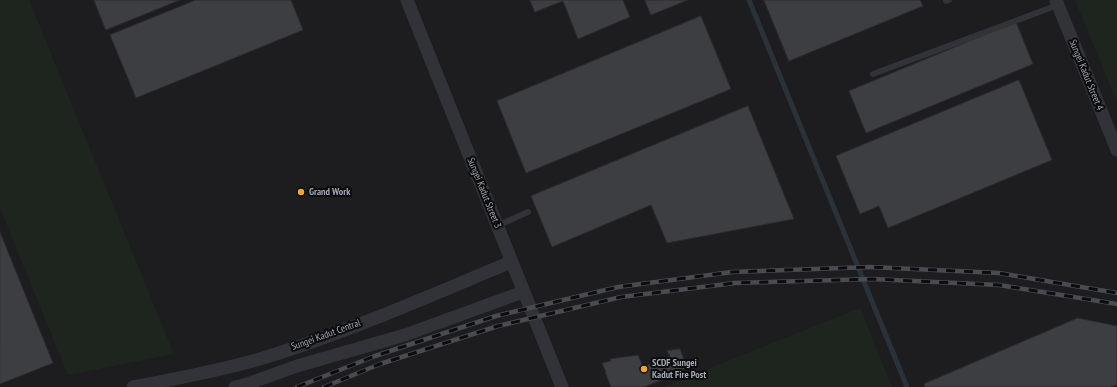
<!DOCTYPE html>
<html>
<head>
<meta charset="utf-8">
<style>
  body { margin:0 }
  canvas { display:block; background:#111112 }
</style>
</head>
<body>
<canvas width="1117" height="387"></canvas>
<script>
const context = document.querySelector('canvas').getContext('2d');
context.lineJoin = 'round';
function fill(path, color) { context.fillStyle = color; context.fill(path, 'evenodd'); }
function strokePath(path, color, width, dash) { context.strokeStyle = color; context.lineWidth = width; context.lineCap = dash ? 'butt' : 'round'; context.setLineDash(dash || []); context.stroke(path); }
function write(font, color, halo, rows, align = 'center') {
  context.font = font + ' "PT Sans Narrow",sans-serif'; context.lineWidth = 4; context.setLineDash([]); context.textBaseline = 'middle'; context.strokeStyle = halo; context.fillStyle = color; for (const [text, x, y, turn = 0] of rows) {
    context.save(); context.translate(x, y); context.rotate((+turn || 0) * Math.PI / 180); context.textAlign = isNaN(turn) ? turn : align; if (halo) context.strokeText(text, 0, 0); context.fillText(text, 0, 0); context.restore();
  }
}
fill(new Path2D(`
  M0,0H1117V387H0Z`), '#1d1d1f');
fill(new Path2D(`
  M0,0H29L174,354L68,375L0,208Z
  M1075,0H1117V102Z
  M860,308L892,387H663Z`), '#1d251e');
strokePath(new Path2D(`
  M749,0L907,387`), '#293238', 5);
const building = new Path2D(`
  M94,0H180L106,30Z
  M196,0H291L303,30L136,98L110,35Z
  M530,0H623L630,17L578,39L563,1L535,12Z
  M645,0H688L651,15Z
  M764,0H920L923,6L789,61Z
  M701,16L731,89L526,173L497,101Z
  M1016,22L1033,64L866,133L849,91Z
  M1019,80L1052,160L888,228L879,206L860,214L836,156Z
  M748,106L794,219L667,243L651,205L552,247L531,196Z
  M0,232L53,363L0,384Z
  M1078,318L1117,326V385L1111,387H925L924,384Z
  M680,349L687,367L681,370L682,372L644,387H611L605,372H606L602,363L611,361L610,359L638,355L643,367L670,356L667,351Z`);
fill(building, '#3d3e42');
strokePath(building, '#2b2b2f', 1);
strokePath(new Path2D(`
  M946,1L949,0
  M873,74L1058,5
  M497,226L528,212`), '#323338', 6);
strokePath(new Path2D(`
  M407,0L562,387
  M1056,0L1117,150
  M133,387C175,379 218,371 260,359C346,333 429,296 511,262
  M235,387L247,384L297,366L405,335L523,292`), '#323338', 13);
const rail = new Path2D(`
  M297,387L375,356L496,316L618,287L732,272L870,267L999,273L1117,293
  M324,387L380,364L498,326L621,297L735,283L872,279L999,285L1117,304`);
strokePath(rail, '#494b51', 4.5);
strokePath(rail, '#0c0c0d', 3, [9]);
for (const [x, y, r, color] of [
  [301,192,4,"#f7a524"],
  [644,369,4,"#f7a524"]
]) { const dot = new Path2D(); dot.arc(x, y, r, 0, 2 * Math.PI); context.fillStyle = color; context.fill(dot); strokePath(dot, '#0c0c0d', 1.5); }
write('10px', '#a2a8b4', '#0c0c0d', [
  ["Sungei Kadut Street 4",1086,75,68],
  ["Sungei Kadut Street 3",484,193,68],
  ["Sungei Kadut Central",326,335,-20]
]);
write('bold 10px', '#a2a8b4', '#0c0c0d', [
  ["Grand Work",309,192],
  ["SCDF Sungei",652,363],
  ["Kadut Fire Post",652,375]
], 'left');
</script>
</body>
</html>
